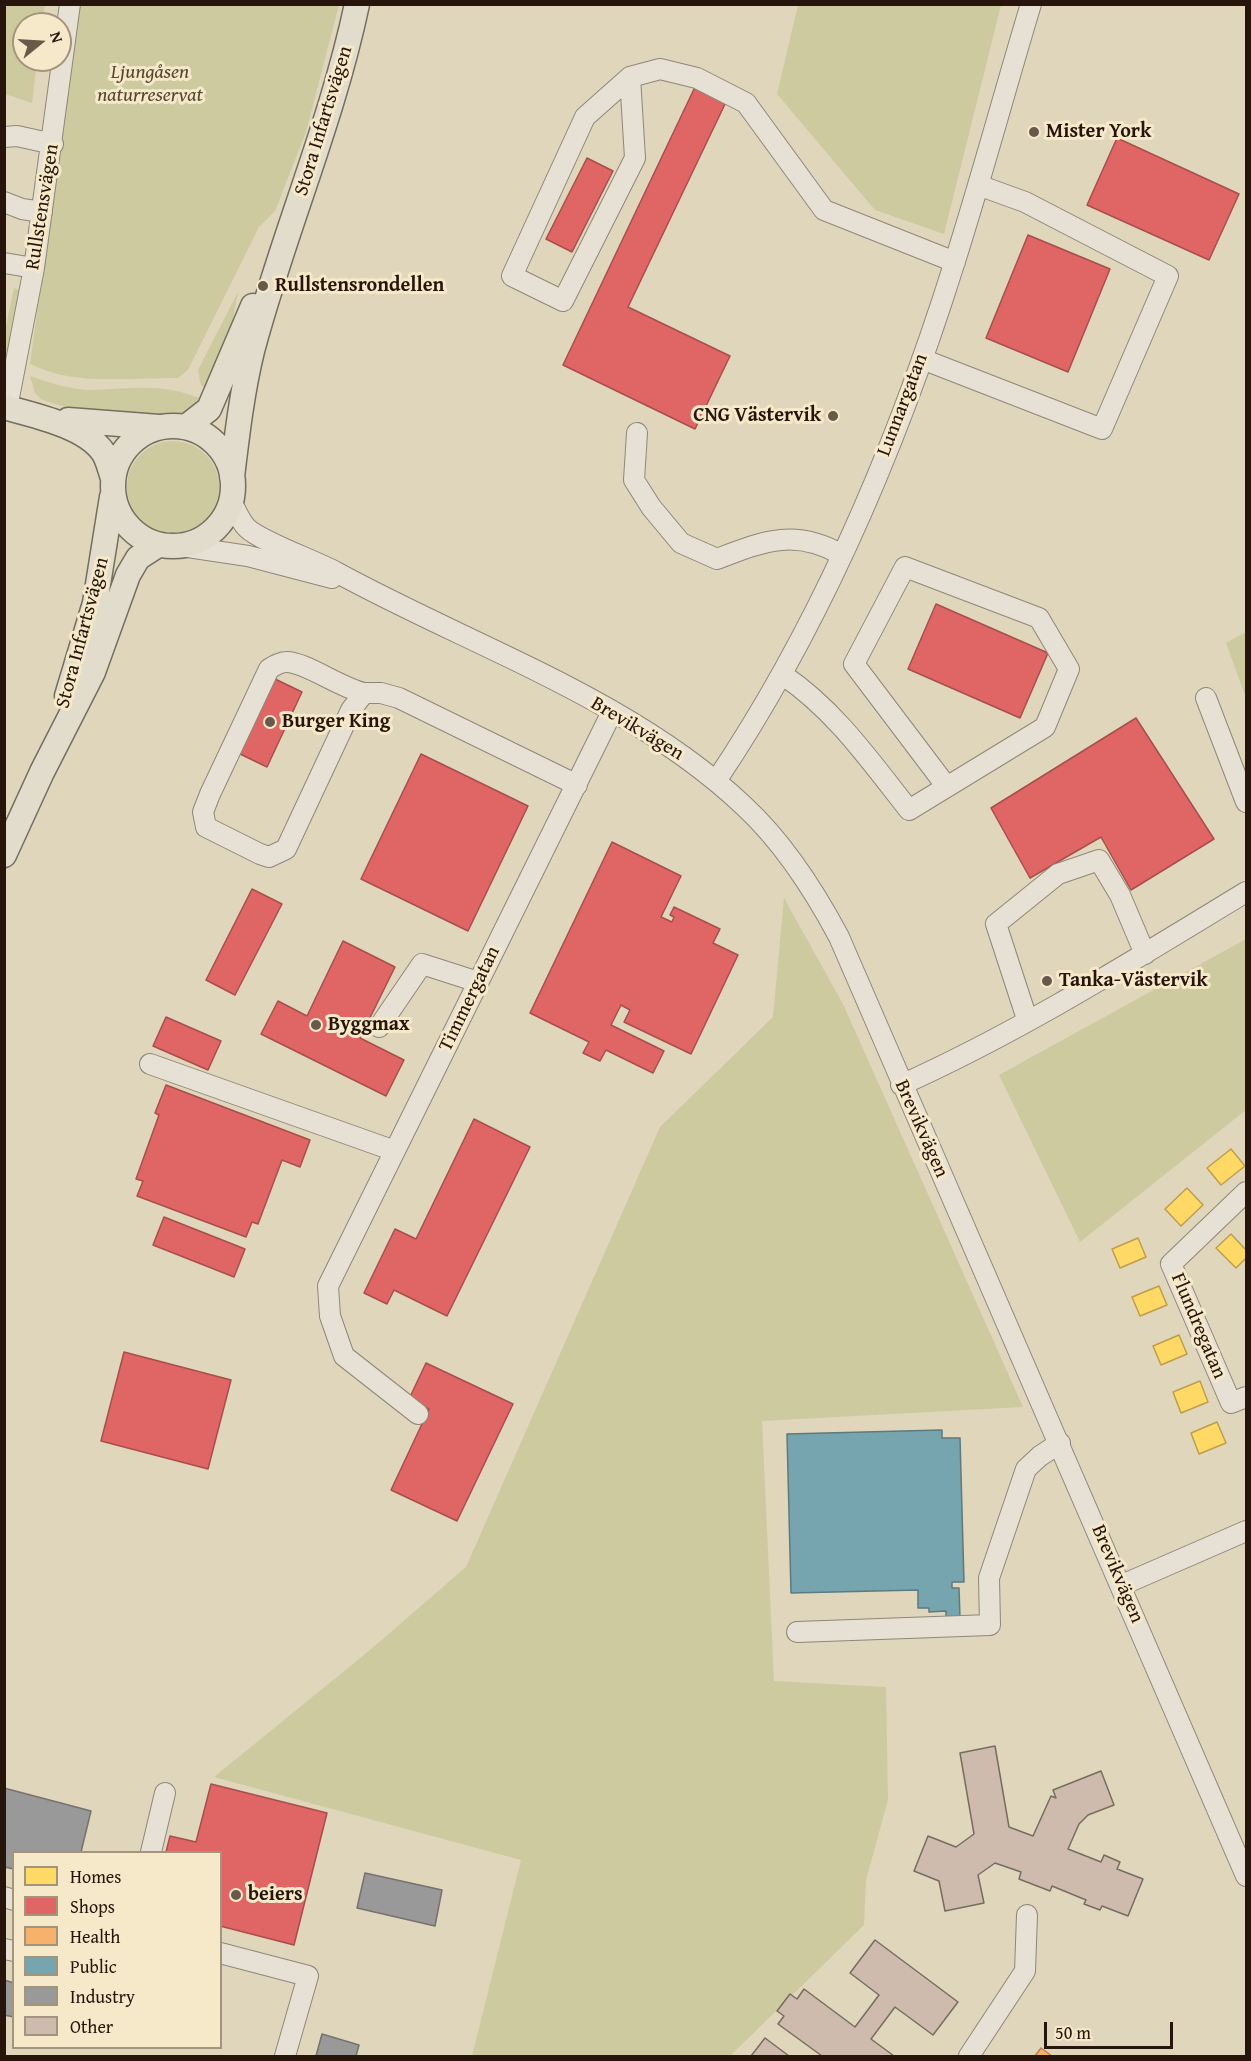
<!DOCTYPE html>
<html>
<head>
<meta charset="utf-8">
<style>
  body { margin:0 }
  #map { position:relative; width:1251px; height:2061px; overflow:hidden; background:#e0d6bc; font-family:"Gentium Book Plus",serif }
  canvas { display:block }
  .frame { position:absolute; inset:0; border:6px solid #27150c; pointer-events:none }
  .legend { position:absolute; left:12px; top:1851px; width:210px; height:198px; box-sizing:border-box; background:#f5e9ca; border:2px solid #a3947e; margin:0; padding:8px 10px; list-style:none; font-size:18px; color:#27150c }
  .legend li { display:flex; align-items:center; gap:12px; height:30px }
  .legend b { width:30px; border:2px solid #a3947e }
  .north { position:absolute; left:12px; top:12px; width:60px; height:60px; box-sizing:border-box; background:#f5e9ca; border:2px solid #a3947e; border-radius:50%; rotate:72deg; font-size:16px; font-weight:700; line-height:24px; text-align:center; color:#27150c }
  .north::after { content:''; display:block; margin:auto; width:21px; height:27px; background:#68594a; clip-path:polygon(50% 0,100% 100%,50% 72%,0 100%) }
  .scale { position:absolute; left:1044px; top:2022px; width:129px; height:27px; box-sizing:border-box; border:3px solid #27150c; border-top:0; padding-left:8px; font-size:18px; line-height:21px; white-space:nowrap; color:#27150c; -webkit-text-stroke:4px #f5e9ca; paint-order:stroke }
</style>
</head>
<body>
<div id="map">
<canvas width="1251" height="2061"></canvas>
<div class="frame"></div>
<ul class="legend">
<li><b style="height:16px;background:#ffd966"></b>Homes</li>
<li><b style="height:16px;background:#e06666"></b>Shops</li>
<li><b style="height:16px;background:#f6b26b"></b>Health</li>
<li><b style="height:16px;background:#76a5af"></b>Public</li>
<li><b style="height:16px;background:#999"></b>Industry</li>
<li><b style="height:16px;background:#cebbad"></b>Other</li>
</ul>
<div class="north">N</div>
<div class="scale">50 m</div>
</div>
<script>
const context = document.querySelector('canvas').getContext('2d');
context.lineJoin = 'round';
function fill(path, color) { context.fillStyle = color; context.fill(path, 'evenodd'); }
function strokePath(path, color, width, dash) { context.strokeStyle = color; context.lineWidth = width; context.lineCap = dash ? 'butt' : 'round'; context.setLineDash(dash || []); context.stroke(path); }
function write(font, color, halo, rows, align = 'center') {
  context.font = font + ' "Gentium Book Plus",serif'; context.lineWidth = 6; context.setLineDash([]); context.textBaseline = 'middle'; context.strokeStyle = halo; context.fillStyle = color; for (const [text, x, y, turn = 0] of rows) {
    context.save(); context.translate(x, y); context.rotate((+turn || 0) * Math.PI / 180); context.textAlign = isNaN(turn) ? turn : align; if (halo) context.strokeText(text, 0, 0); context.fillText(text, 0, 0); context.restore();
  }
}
fill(new Path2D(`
  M5,4L45,5L42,24H24V60H37L32,103L5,94Z
  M79,5H339L306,132L275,211L259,227L188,370L178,378C127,377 78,387 30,364Z
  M798,5H1001L944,234L875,210L777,94Z
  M14,288L21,291L17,320L8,350L5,352V331Z
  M238,292L233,319L210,391L201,385L198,370Z
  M30,376C50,383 72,390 94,390C134,388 166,383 204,400C198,405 192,411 185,414C156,423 68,412 41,399L35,393Z
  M127 487a46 46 0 1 1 92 0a46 46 0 1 1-92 0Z
  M1246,632V698L1226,643Z
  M784,898L843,1004L1023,1407L762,1421L774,1681L886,1687L888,1800L866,1880L864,1925L730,2056H472L521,1860L214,1777L370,1650L466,1567L660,1127L773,1017Z
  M1246,939V1110L1080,1242L999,1075Z`), '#cdca9f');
const homes = new Path2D(`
  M1231,1149L1245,1166L1221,1185L1207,1168Z
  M1187,1188L1203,1205L1181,1226L1165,1209Z
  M1231,1234L1246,1250V1258L1236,1268L1216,1248Z
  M1138,1238L1146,1257L1120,1268L1112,1249Z
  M1159,1286L1167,1305L1140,1316L1132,1297Z
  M1179,1335L1187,1354L1161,1365L1153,1346Z
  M1200,1381L1208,1402L1181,1413L1173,1392Z
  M1217,1422L1226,1443L1199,1454L1191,1433Z`);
fill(homes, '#ffd966');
strokePath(homes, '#be9e4b', 1.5);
const shops = new Path2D(`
  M695,87L726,102L628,307L730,356L695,429L563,365Z
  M1117,138L1239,194L1209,260L1087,205Z
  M587,158L613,171L572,252L546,239Z
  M1028,235L1110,269L1068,372L986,338Z
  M936,604L1048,653L1020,718L908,669Z
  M273,678L302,692L267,767L238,753Z
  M1136,718L1214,839L1131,890L1101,837L1030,878L991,808Z
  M421,754L528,806L468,931L361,879Z
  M612,842L681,876L661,917L672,922L674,917L670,915L674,907L720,929L713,943L738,955L691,1054L624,1022L630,1010L621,1005L611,1025L664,1051L653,1073L606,1050L600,1061L583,1053L589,1042L530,1013Z
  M252,889L282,904L235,995L206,980Z
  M343,941L395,967L360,1038L404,1060L386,1096L261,1034L278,1001L307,1016Z
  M166,1017L221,1041L208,1070L153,1046Z
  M166,1085L310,1140L300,1167L282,1160L258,1224L252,1222L246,1237L137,1196L143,1181L136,1179L159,1115L155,1113Z
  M474,1119L530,1147L447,1316L394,1290L387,1304L364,1293L395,1229L416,1239Z
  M164,1217L245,1249L234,1277L153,1245Z
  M124,1352L231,1380L208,1469L101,1441Z
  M426,1363L513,1404L457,1521L391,1490L429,1409L409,1399Z
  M211,1784L327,1813L294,1945L220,1926V1852H166L170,1836L196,1842Z`);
fill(shops, '#e06666');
strokePath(shops, '#a84e4b', 1.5);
const health = new Path2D(`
  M1041,2048L1052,2056H1035Z`);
fill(health, '#f6b26b');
strokePath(health, '#b8834e', 1.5);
const public = new Path2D(`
  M942,1430V1438H960L964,1582H952V1588H959L960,1618H946V1611L929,1612V1608H918V1590L791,1593L787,1434Z`);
fill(public, '#76a5af');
strokePath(public, '#5e7a7e', 1.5);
const industry = new Path2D(`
  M4,1788L91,1811L81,1852H14V1869L4,1867Z
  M365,1873L442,1890L435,1926L357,1908Z
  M4,1980L14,1983V2017L4,2015Z
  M322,2034L359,2045L356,2056H316Z`);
fill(industry, '#999');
strokePath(industry, '#77716f', 1.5);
const building = new Path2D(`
  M995,1746L1009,1827L1033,1836L1051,1796L1056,1798L1053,1790L1101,1771L1114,1805L1088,1815L1079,1824L1068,1849L1101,1862L1104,1855L1120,1862L1117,1869L1143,1879L1128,1916L1102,1906L1100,1910L1084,1904L1086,1900L1052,1886L1050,1891L1019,1879L1021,1872L995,1863L978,1875L984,1903L945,1911L939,1881L914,1871L928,1836L956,1847L974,1834L960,1753Z
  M875,1940L958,2002L933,2035L895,2007L871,2039L894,2056H822L778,2024L784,2016L777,2011L790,1994L797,1999L804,1989L855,2027L879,1995L850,1973Z
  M765,2038L789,2056H751Z`);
fill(building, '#cebbad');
strokePath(building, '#756e60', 1.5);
const minor = new Path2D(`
  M630,77L635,158L563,301L512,276L585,117L630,77L660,69L697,78L746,103L824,210L955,262
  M4,137L17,136L53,144
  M4,202L22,209L42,212
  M4,263L34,268
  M922,359L1102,429L1168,276L1025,202L978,185
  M7,408L34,268L70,4
  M637,433L634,480L651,507L681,543L717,559C764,541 795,528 842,555
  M231,501C236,510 240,521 247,528C260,541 316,561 336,572C471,646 631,699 744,806C784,843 814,890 839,937L1246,1876
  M181,546L248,556L332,578
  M783,675C835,710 871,762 909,810L1045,727L1069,669L1039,618L905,567L854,664L947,787
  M364,693C341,688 305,662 287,662C280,662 275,665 269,669L210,794L203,812L206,827L260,854L269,857L286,849L351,710L364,693H381L399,698L577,785
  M1206,698L1246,802
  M716,781C823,622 898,443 955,261C982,176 1005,90 1031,4
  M1027,1019L996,924L1058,874L1099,860L1120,895L1145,954
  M379,1027L422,964L478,982
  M150,1064L395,1151
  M901,1085C1021,1031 1134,960 1246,892
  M1246,1192L1171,1264L1231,1403L1246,1397
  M418,1414L344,1356L330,1316L328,1286L612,712
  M1122,1585L1246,1531
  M797,1632L990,1625L989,1578L1026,1469L1040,1456L1060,1443
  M151,1852L165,1793
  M4,1897L14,1900
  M4,1949L14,1951
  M220,1953L308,1976L285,2056
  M969,2056L1025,1971L1027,1915`);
const major = new Path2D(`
  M4,407C33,415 85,426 103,452C108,459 110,470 113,478
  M68,420L159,427
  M113 486a60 60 0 1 1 120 0a60 60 0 1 1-120 0Z
  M186,427L209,409L253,306
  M232,477C237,435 242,392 252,351C283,234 332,123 357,4
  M67,696L95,603L112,497
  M4,855L42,772L93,672L128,575L138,558L158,545`);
strokePath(minor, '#8f8778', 22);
strokePath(major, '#756e60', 27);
strokePath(minor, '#e6e1d4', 20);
strokePath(major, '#e2dccc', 24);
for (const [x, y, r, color] of [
  [1034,132,6,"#68594a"],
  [263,286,6,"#68594a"],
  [833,416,6,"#68594a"],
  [270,722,6,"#68594a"],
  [1047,981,6,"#68594a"],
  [316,1025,6,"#68594a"],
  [236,1895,6,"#68594a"]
]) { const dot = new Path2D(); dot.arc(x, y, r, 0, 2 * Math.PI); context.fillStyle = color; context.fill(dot); strokePath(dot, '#f5e9ca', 2); }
write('italic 20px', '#544831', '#f5e9ca', [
  ["Ljungåsen",150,73],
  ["naturreservat",150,96]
]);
write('20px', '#27150c', '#f5e9ca', [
  ["Stora Infartsvägen",324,121,-73],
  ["Rullstensvägen",43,207,-81],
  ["Lunnargatan",903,405,-69],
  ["Stora Infartsvägen",83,633,-75],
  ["Brevikvägen",637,729,31],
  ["Timmergatan",470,999,-64],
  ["Brevikvägen",921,1129,66],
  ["Flundregatan",1198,1326,67],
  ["Brevikvägen",1117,1574,67]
]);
write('bold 20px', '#27150c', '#f5e9ca', [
  ["Mister York",1046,132],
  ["Rullstensrondellen",275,286],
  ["CNG Västervik",821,416,"right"],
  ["Burger King",282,722],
  ["Tanka-Västervik",1059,981],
  ["Byggmax",328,1025],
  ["beiers",248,1895]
], 'left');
</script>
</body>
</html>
